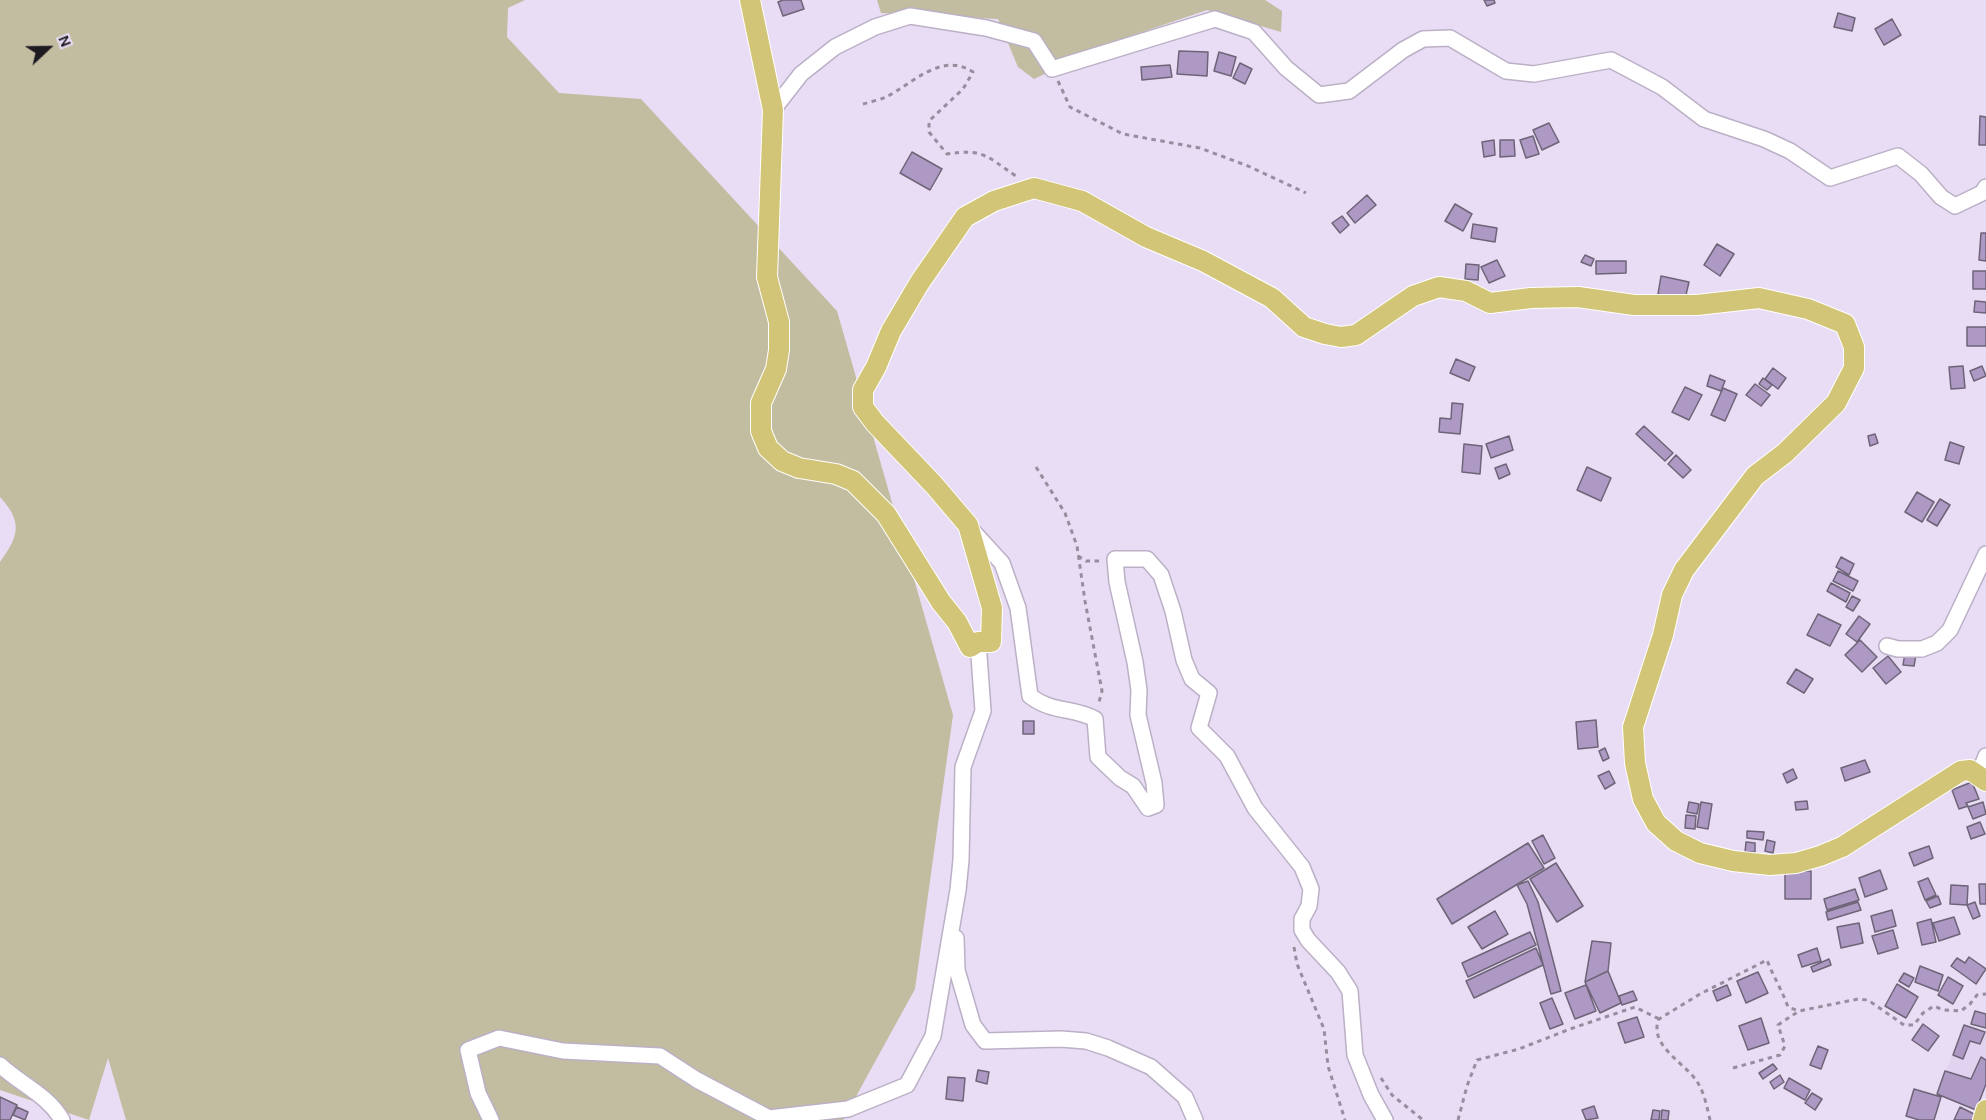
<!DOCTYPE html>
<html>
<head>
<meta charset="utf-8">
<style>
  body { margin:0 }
  #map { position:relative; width:1986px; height:1120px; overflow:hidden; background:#e8ddf4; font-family:Karla,sans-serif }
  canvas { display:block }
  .north { position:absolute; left:18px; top:18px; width:60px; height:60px; -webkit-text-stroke:4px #e8ddf4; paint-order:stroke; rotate:68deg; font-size:16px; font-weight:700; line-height:24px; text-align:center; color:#1e1a22 }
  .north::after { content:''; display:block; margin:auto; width:21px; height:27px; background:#1e1a22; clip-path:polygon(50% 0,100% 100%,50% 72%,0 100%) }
</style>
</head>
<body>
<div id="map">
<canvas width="1986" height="1120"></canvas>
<div class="north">N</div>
</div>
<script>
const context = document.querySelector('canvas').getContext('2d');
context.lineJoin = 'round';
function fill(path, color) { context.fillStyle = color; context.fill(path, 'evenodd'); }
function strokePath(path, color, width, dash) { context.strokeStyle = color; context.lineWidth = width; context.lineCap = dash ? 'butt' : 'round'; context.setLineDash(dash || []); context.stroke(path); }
fill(new Path2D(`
  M1964,1025L1986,1033V1084L1976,1110L1937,1094Z`), '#e1d2f0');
fill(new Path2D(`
  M0,0H525L508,8L507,37L559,93L641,99L837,311L953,715L915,989L843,1120H126L108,1058L89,1120L0,1090V562C19,536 23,522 0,497Z
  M877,0H1265L1282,11L1281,32L1207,10L1110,43L1034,79L1018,67L998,19L881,13Z`), '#c2bca0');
const building = new Path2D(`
  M783,0H801L804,9L783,16L778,2Z
  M1484,0H1494L1495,3L1487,6Z
  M1838,13L1855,18L1852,31L1834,27Z
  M1892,19L1901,35L1884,45L1875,29Z
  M1179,51L1208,52L1207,76L1177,74Z
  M1219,52L1236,57L1231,76L1214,71Z
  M1240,63L1252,69L1245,84L1233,78Z
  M1170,65L1172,77L1142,80L1141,67Z
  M1980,116L1986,117V145H1979Z
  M1549,123L1559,142L1542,150L1533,130Z
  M1533,136L1539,154L1526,158L1520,140Z
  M1494,140L1495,155L1484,157L1482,142Z
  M1500,140H1514L1515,156L1500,157Z
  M912,152L942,169L930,190L900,173Z
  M1367,195L1376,205L1355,223L1347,213Z
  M1455,204L1472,214L1463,231L1445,221Z
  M1342,216L1349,225L1340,233L1332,223Z
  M1473,224L1497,228L1495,242L1471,238Z
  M1981,233H1986V261L1979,260Z
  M1717,244L1734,254L1720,276L1704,265Z
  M1585,255L1594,259L1591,266L1581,262Z
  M1497,260L1505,276L1489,283L1481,267Z
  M1596,261H1626V273L1596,274Z
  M1466,264L1479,265L1478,280L1465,279Z
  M1973,271H1986V289H1973Z
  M1661,276L1689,282L1685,299L1658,294Z
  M1975,301L1986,302V313L1974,312Z
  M1967,327H1986V346H1967Z
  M1456,359L1475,367L1469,381L1450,373Z
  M1963,366L1965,388L1951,389L1949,367Z
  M1982,366L1986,376L1974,381L1970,371Z
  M1773,368L1786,378L1778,389L1765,379Z
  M1710,375L1725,381L1721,391L1707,386Z
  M1763,378L1772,385L1767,390L1759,384Z
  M1755,384L1770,395L1761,406L1746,395Z
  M1685,387L1702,395L1689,420L1672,412Z
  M1723,388L1737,394L1725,421L1711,415Z
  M1452,403L1463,404L1460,434L1439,432L1440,418L1451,419Z
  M1644,426L1673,453L1665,461L1636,434Z
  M1875,434L1878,443L1870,446L1868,436Z
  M1509,436L1513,450L1491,458L1486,444Z
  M1950,442L1964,447L1959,464L1945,460Z
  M1464,444L1482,446L1480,474L1462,472Z
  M1676,455L1691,470L1683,478L1668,464Z
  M1506,464L1510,474L1499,479L1495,468Z
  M1587,467L1611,478L1601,501L1577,490Z
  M1917,492L1934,502L1922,522L1905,512Z
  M1940,499L1950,505L1937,526L1927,520Z
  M1841,557L1854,564L1849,575L1836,567Z
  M1838,571L1858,581L1853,591L1833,581Z
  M1831,583L1850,593L1846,602L1827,591Z
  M1852,596L1860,600L1853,611L1846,607Z
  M1818,614L1841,625L1830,646L1807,635Z
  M1859,616L1870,624L1857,642L1846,634Z
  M1860,640L1877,657L1862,672L1845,655Z
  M1905,653L1916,655L1914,666L1903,665Z
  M1888,656L1901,672L1886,684L1873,668Z
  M1796,669L1813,679L1804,693L1787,683Z
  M1596,720L1598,747L1578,749L1576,722Z
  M1023,721H1034V734H1023Z
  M1605,748L1609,758L1603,761L1599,751Z
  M1865,760L1870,772L1845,781L1841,768Z
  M1793,769L1797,778L1787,783L1783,774Z
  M1609,771L1615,783L1605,789L1598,776Z
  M1972,782L1979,799L1966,803L1968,806L1959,809L1952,790Z
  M1807,801L1808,809L1796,810L1795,802Z
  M1689,802L1699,804L1697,814L1687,812Z
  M1701,802L1712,804L1708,829L1697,827Z
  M1983,802L1986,814L1973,819L1968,807Z
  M1686,815L1696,816L1695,829L1685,828Z
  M1980,822L1985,834L1971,839L1967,827Z
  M1747,831L1764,832L1763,840L1747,838Z
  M1543,835L1555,858L1544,864L1532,841Z
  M1767,840L1775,842L1773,853L1765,851Z
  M1746,842L1755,843V852H1745Z
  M1528,843L1544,868L1452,924L1437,899Z
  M1929,846L1933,858L1914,866L1909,853Z
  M1556,863L1583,906L1557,922L1530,879Z
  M1880,870L1887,889L1865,897L1859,878Z
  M1785,871H1811V899H1785Z
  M1928,878L1936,895L1925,900L1918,882Z
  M1528,881L1538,902L1561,991L1551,994L1527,904L1517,885Z
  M1979,884H1986V904H1980Z
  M1951,885L1968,886L1967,905L1950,904Z
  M1855,889L1859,900L1827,910L1824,899Z
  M1938,896L1941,904L1930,908L1926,901Z
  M1858,902L1861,910L1828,920L1826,912Z
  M1975,902L1980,916L1973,919L1967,905Z
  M1892,910L1896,926L1875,932L1871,916Z
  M1495,911L1508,934L1482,949L1468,927Z
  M1954,917L1960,934L1939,941L1933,923Z
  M1931,919L1936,942L1922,945L1917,923Z
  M1859,923L1863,943L1841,948L1837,927Z
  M1893,930L1898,948L1878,954L1872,936Z
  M1530,932L1536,945L1468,977L1462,963Z
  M1592,941L1611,943L1608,971L1585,982Z
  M1536,948L1543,965L1474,998L1466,981Z
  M1817,948L1821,961L1802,967L1798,955Z
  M1969,957L1986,969L1976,984L1951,966L1957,958L1965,963Z
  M1829,959L1831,965L1813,972L1811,967Z
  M1920,966L1943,975L1938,991L1915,982Z
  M1608,971L1621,1003L1600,1013L1585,982Z
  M1758,972L1768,993L1746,1003L1737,981Z
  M1904,973L1914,978L1909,987L1899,981Z
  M1948,977L1963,986L1953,1004L1938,995Z
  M1897,984L1918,997L1906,1018L1885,1006Z
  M1586,985L1596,1011L1575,1019L1565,993Z
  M1727,985L1731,995L1717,1001L1713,991Z
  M1633,991L1637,1000L1622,1005L1619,996Z
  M1552,998L1563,1024L1550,1029L1540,1003Z
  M1975,1011L1986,1014V1028L1971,1024Z
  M1637,1017L1644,1037L1625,1043L1618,1023Z
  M1761,1018L1769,1043L1748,1050L1739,1026Z
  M1923,1024L1939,1036L1928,1051L1912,1040Z
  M1964,1025L1985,1032L1980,1044L1970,1041L1963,1059L1953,1055Z
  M1818,1046L1828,1050L1821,1069L1810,1065Z
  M1981,1057L1986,1060V1084L1976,1110L1937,1094L1945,1071L1971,1079Z
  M1773,1064L1777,1069L1763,1079L1759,1073Z
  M978,1070L989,1072L987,1084L976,1081Z
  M1780,1075L1784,1082L1774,1089L1770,1082Z
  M948,1077L965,1078L963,1101L946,1099Z
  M1789,1078L1810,1090L1805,1100L1784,1088Z
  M1914,1089L1941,1097L1934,1120H1919L1906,1116Z
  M1812,1093L1822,1099L1815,1110L1805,1103Z
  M0,1097L17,1105L10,1120H0Z
  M1594,1106L1598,1118L1586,1120L1582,1110Z
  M17,1107L28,1112L25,1120L13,1115Z
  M1960,1107L1976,1115L1973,1120H1954Z
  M1653,1110L1660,1111L1659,1120H1651Z
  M1662,1110L1669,1111L1668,1120H1661Z`);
fill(building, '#ae99c4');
strokePath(building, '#6e6478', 1.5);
const minor = new Path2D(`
  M773,110L801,74L835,47L875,27L910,16L986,28L1034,41L1052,69L1215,19L1254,32L1286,68L1319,95L1349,91L1403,50L1423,39L1450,38L1506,71L1534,74L1611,60L1662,87L1704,119L1764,139L1790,151L1830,178L1898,156L1921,174L1941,197L1955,206L1982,193L1986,187
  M970,528L1002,563L1018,608L1030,696C1052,713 1073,707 1095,719L1098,757L1120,778L1133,786L1148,808L1156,805L1154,783L1138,715L1139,690L1135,662L1117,582L1115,559H1147L1161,575L1173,611L1184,660L1192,679L1209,693L1199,728L1227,756L1255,808L1302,867L1311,889L1309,906L1302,919V930L1308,940L1338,972L1350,991L1355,1055L1371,1095L1385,1120
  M1887,646L1898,649H1922L1937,643L1950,630L1986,554
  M1978,776L1986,756
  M956,938L957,970L973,1025L985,1041L1061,1039L1086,1041L1108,1048L1151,1067L1185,1097L1195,1120
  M0,1065C20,1084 48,1095 62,1120
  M491,1120L478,1093L468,1050L499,1038L563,1051L660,1056L697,1080L769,1118L848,1109L907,1085L933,1036L958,890L961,860L963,767L983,711L978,642`);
const major = new Path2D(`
  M750,0L773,110L767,277L779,322V350L776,369L761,403V431L768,448L782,461L799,468L836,474L853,481L886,514L941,602L957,622L970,647L978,642H991L992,608L968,525L934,485L875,423L863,407V390L876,367L891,331L920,282L965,217L994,201L1034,188L1082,201L1146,237L1203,261L1272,298L1304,327L1325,334L1341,337L1356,335L1413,296L1439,287L1466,291L1490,303L1531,298L1578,297L1634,305H1697L1759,298L1808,309L1845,324L1854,347V368L1836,403L1785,453L1755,476L1684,570L1672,595L1663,635L1633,727L1635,763L1643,799L1656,823L1676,841L1700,853L1733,861L1770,865L1796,863L1820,856L1842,847L1961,771L1970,770L1986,781
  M1983,1120L1986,1110`);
strokePath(minor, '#bbb0c6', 18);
strokePath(major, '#fff', 22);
strokePath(new Path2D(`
  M1058,81L1070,107L1123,134L1200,148L1248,166L1306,193
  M863,104C870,102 879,100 886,97C912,84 942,51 973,72L963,89L929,121V132L947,154C984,148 987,157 1016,176
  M1036,467L1065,513L1077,546L1085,601L1102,691L1098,706
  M1078,556L1086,561H1102
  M1294,947L1297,964L1324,1029L1328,1066L1345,1120
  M1733,1068L1780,1055L1785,1046L1778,1025L1799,1011L1858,999L1868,1000L1904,1025H1914L1923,1013L1934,1006L1943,1010L1961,1011L1970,1004L1977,995L1986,994
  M1381,1078L1392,1095L1423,1120
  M1458,1120L1467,1086L1477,1060L1519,1049L1570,1029L1635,1007L1659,1019
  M1710,1120C1707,1107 1704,1091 1696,1080C1683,1062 1648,1044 1659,1019L1700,994L1767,960C1773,976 1782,990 1788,1007L1799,1011`), '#968d9e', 3, [4.5, 4.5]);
strokePath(minor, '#fff', 15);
strokePath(major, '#d3c577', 20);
</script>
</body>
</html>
